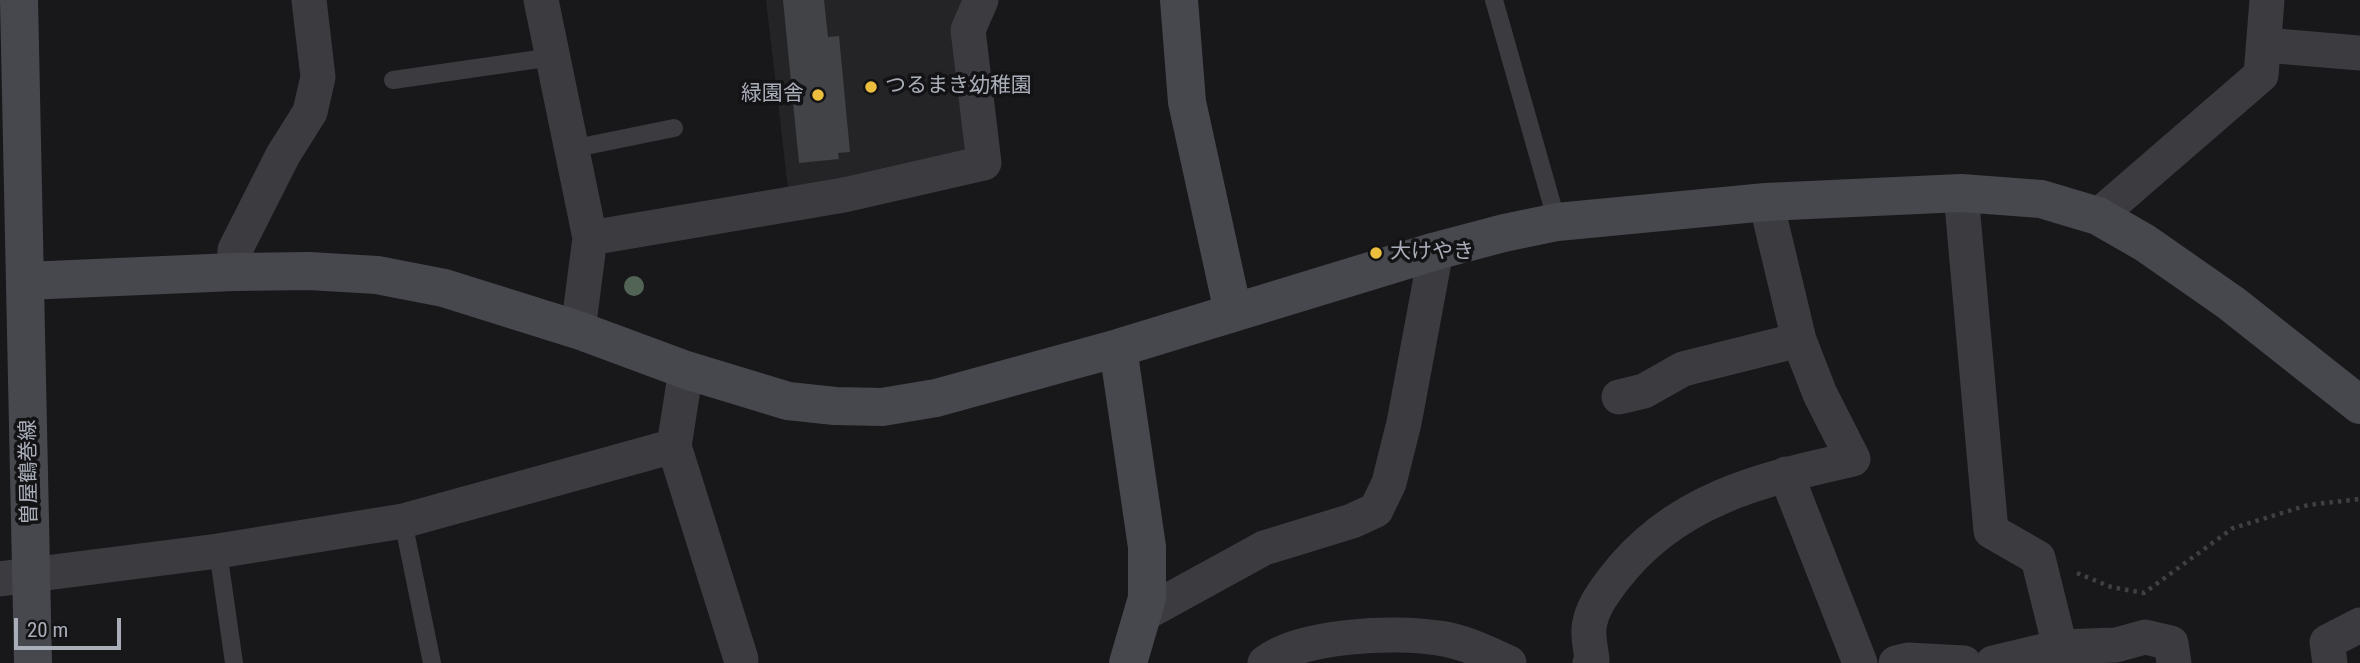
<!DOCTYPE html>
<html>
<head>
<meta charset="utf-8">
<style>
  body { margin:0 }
  #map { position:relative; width:2360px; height:663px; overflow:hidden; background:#18181a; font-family:"Roboto Condensed",sans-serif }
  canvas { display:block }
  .scale { position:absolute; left:14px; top:618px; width:107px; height:32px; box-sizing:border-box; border:4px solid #aaaeb9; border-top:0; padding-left:9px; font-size:21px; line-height:24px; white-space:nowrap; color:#aaaeb9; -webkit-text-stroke:5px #131315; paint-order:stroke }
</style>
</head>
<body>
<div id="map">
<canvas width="2360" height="663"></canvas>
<div class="scale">20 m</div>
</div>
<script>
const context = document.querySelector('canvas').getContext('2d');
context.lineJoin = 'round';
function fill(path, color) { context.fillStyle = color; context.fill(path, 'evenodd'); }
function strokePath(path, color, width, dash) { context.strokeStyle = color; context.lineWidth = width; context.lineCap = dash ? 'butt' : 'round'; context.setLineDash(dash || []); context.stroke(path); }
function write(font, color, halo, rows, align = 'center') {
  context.font = font + ' "Roboto Condensed","Noto Sans JP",sans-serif'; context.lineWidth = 7; context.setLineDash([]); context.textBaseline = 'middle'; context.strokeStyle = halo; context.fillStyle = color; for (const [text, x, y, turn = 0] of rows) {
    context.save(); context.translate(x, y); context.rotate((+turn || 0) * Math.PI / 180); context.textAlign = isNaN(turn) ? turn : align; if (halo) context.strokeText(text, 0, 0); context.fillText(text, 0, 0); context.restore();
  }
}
fill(new Path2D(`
  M766,0H969L973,145L961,159L789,197Z`), '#242427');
fill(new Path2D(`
  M783,0H824L828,37L839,36L850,152L838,153L839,159L799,163Z`), '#424347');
strokePath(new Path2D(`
  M2077,573L2111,587L2144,593L2233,528L2308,505L2360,499`), '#3f4045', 4.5, [3.5, 5]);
strokePath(new Path2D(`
  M1494,0L1557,222
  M393,80L553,57
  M571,149L674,128
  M403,521L432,663
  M218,551L234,663`), '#3b3b40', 18);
strokePath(new Path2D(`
  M541,0L590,238L578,330
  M2265,45L2360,53
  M1961,193L1991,531L2038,558L2060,647
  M2098,216L2261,75L2267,0
  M590,238L844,195L984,163L968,30L981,0
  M233,272L235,250L283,155L310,112L318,77L309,0
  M686,370L674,446L741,659
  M1619,397L1644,391L1683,369L1799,340
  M1786,474L1860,663
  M0,579L218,551L403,521L674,446
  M1142,615L1264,548L1352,521L1376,510L1389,483L1404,423L1436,251
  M1265,663C1300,635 1394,631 1438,638C1463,641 1487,653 1509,663
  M1590,663L1592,660C1591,650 1588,638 1589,628C1591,609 1602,595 1613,580C1674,499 1760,480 1853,459L1820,394L1799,340L1766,202
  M1896,663L1908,660L1964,663
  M1993,663L2060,647L2116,645L2145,637L2171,643L2174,663
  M2330,663L2327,642L2360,625`), '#3b3b40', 35);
strokePath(new Path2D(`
  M19,0L33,663
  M1179,0L1187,102L1233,312
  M26,281L233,272L309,271L377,275L444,288L578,330L686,370L788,401L835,406L882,407L936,398L1118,348L1436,251L1504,233L1557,222L1766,202L1961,193L2041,199L2098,216L2145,243L2231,303L2360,405
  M1118,348L1147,547V598L1128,663`), '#47484e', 38);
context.fillStyle = '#526456';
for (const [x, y] of [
  [634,286]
]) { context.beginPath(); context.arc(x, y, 10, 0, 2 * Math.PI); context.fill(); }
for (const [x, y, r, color] of [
  [871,87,7,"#ecbe3d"],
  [818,95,7,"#ecbe3d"],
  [1376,253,7,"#ecbe3d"]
]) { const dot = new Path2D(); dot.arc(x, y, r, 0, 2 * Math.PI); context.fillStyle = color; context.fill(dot); strokePath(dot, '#131315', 2.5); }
write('21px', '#aaaeb9', '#131315', [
  ["つるまき幼稚園",885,87],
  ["緑園舎",804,95,"right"],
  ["大けやき",1390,253]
], 'left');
write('21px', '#aaaeb9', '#131315', [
  ["曽屋鶴巻線",30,472,-91]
]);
</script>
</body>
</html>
